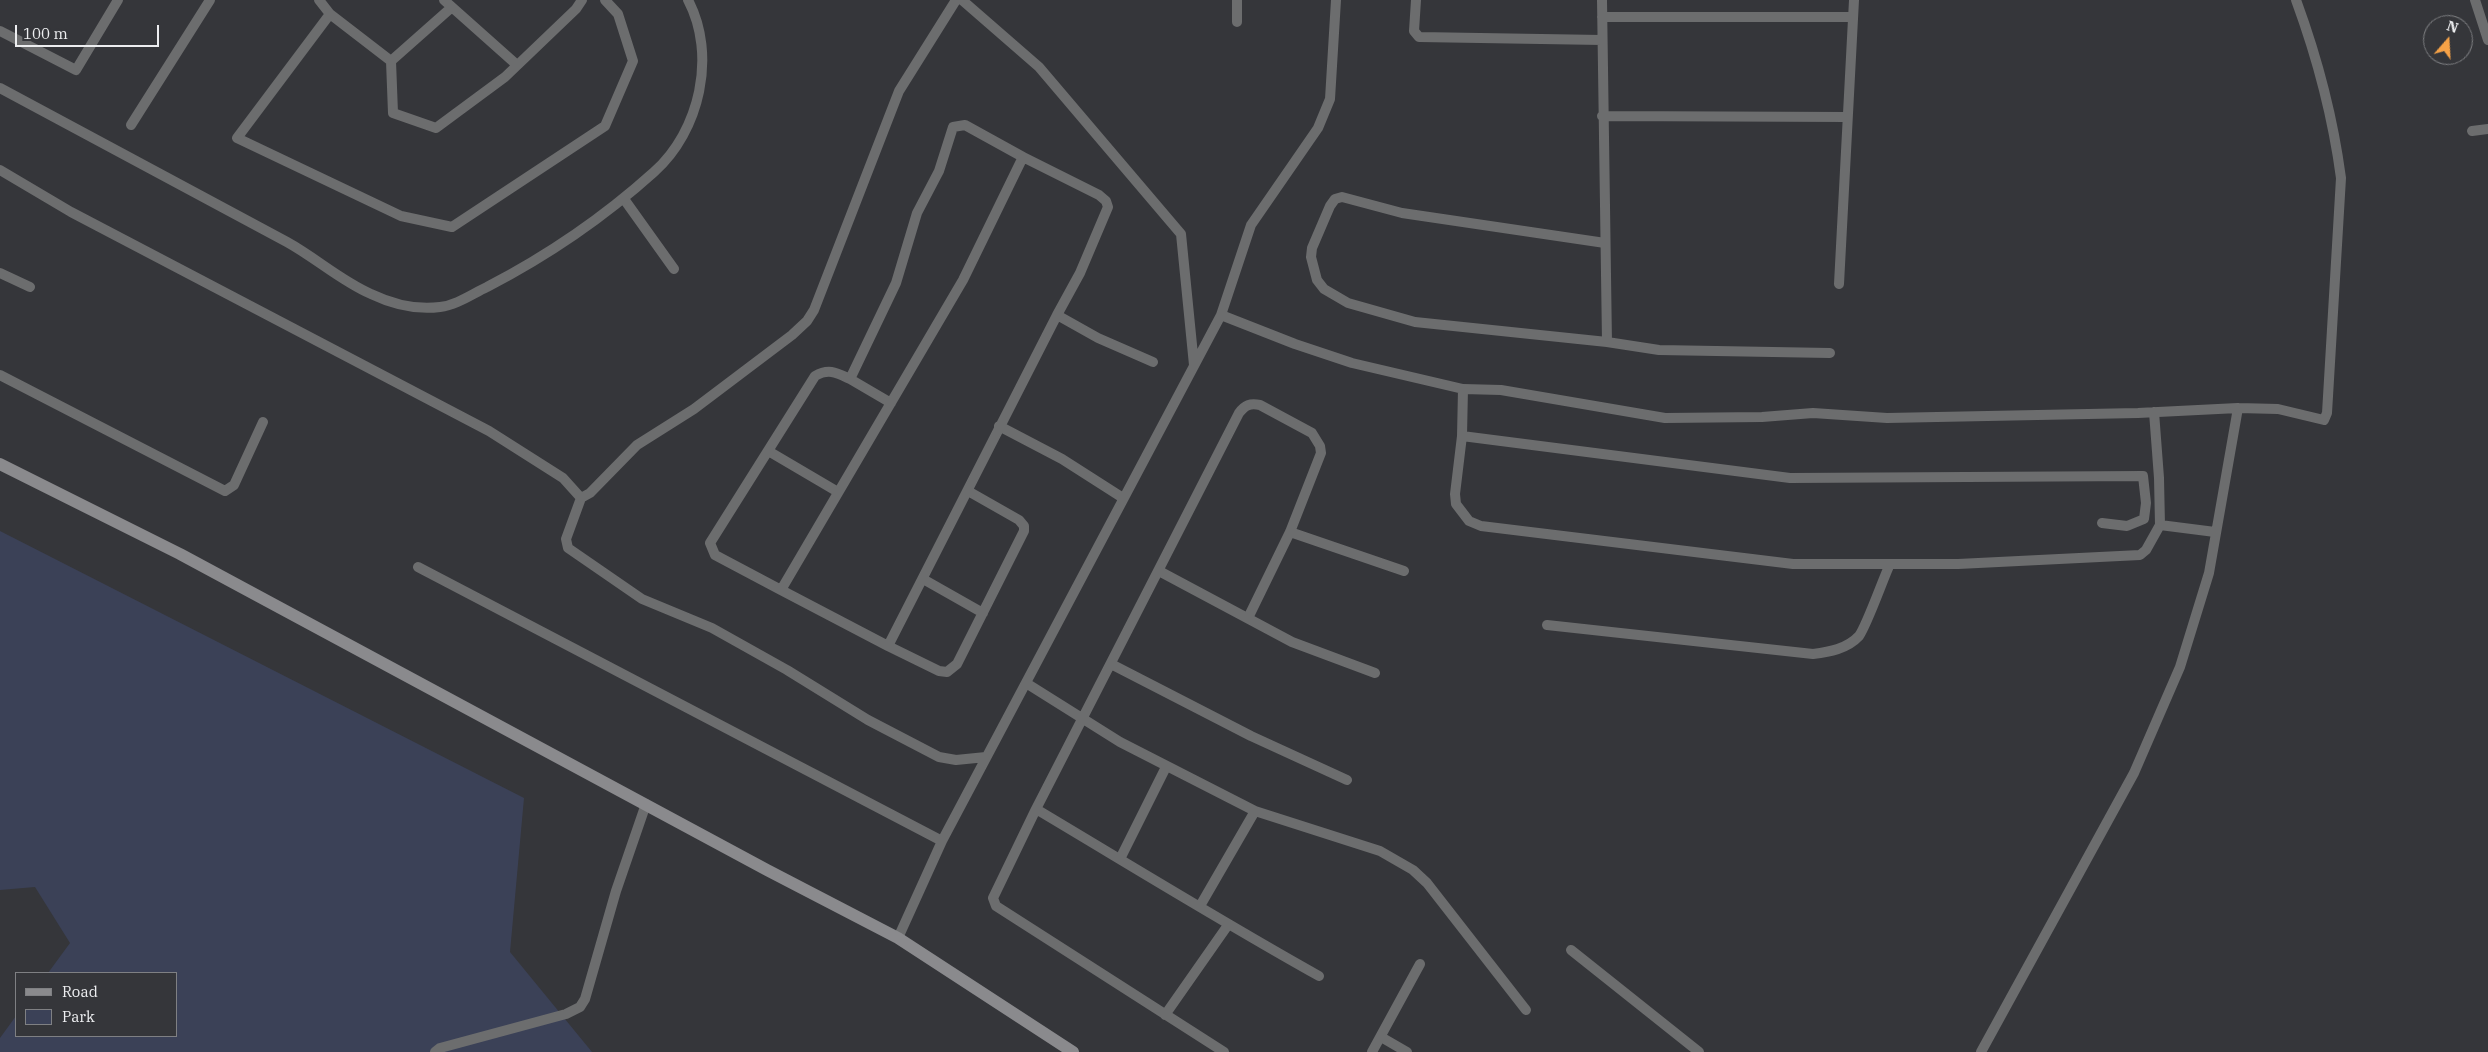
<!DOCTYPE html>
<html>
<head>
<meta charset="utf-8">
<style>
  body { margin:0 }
  #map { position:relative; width:2488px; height:1052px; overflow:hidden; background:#35363a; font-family:"IBM Plex Serif",serif }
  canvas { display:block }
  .legend { position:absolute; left:15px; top:972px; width:162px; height:65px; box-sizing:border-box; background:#35363a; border:1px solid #7f8083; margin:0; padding:6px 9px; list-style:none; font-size:15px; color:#edeef0 }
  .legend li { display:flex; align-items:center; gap:10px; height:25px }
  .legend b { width:25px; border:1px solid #7f8083 }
  .north { position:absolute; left:2423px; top:15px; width:50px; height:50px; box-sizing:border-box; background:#35363a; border:1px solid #7f8083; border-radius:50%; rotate:19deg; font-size:14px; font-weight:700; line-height:20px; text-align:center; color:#edeef0 }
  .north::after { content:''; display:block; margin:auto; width:18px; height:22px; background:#f6a247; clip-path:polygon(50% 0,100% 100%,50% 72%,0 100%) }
  .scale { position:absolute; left:15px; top:25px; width:144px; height:22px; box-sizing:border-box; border:2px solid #edeef0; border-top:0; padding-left:6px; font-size:15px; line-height:18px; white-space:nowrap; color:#edeef0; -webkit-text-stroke:4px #35363a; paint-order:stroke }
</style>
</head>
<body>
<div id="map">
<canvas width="2488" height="1052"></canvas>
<ul class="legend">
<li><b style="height:6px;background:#8a8a8d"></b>Road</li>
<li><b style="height:14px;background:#3b4157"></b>Park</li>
</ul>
<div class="north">N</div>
<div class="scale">100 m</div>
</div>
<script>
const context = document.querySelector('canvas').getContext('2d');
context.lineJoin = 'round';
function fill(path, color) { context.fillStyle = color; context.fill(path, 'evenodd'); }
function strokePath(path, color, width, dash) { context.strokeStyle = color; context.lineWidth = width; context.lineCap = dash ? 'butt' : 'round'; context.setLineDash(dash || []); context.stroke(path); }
fill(new Path2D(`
  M0,531L524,798L510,952L592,1052H0V1038L16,1016V1036H176V973H48L70,943L35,887L0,890Z`), '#3b4157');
strokePath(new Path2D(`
  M319,0L330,14L391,61L393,113L436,128L505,77L576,9L582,0
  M444,0L517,65
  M962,0L1039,67L1181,234L1194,365
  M1237,0V22
  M1416,0L1414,31L1419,37L1602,40
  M1602,0L1607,342
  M2475,0L2488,40
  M330,14L237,138L401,216L452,227L605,126L633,61L618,14L605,0
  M1602,17H1853
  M0,31L76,70L118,0
  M391,61L452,7
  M0,88C95,140 191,191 287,242C316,258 341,281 371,294C392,304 417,310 440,307C457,305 472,294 487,287C547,256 604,217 654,172C700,131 717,55 688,0
  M1602,116L1847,117
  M131,125L210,0
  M2472,131L2488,129
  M0,170L71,212L489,431L563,478L581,498L566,539L568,548L642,599L712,628L787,670L868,720L939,757L956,760L986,757
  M624,199L674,269
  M1605,243L1402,213L1342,197L1335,199L1330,206L1312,248L1311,257L1317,280L1324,289L1348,303L1415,322L1607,342L1659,350L1830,353
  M0,273L30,287
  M1839,284L1854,0
  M1221,315L1295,344L1352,363L1463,389L1501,390L1665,418L1762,417L1813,413L1887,418L2138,413L2238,408L2278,409L2324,420L2327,413L2341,178C2333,118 2317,57 2296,0
  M0,375L225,491L234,485L263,422
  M1463,389L1462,436L1455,494L1456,504L1469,521L1481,526L1793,564H1958L2140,555L2146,550L2160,525L2159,478L2154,412
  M891,403L850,379L896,283L917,213L939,171L953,127L965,125L1023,157
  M999,426L1062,459L1123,498
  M1462,436L1790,478L2143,476L2146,503L2144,519L2127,526L2102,523
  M770,452L838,492
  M968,491L1019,520L1024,526V531L957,664L947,672L939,671L888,646L1057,315L1098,338L1153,362
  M581,498L590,493L637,445L694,409L792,335L807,321L814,310L899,91L956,0
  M2160,525L2215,532
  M1290,532L1404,571
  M418,567L942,841
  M1159,571L1292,642L1375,673
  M923,579L983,613
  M781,590L715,555L710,543L815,376C829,368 837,373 850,379
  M1547,625L1813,654C1829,652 1847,649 1859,636C1867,625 1883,579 1890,564
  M888,646L781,590L963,280L1023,157L1099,195L1106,201L1108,207L1080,273L1057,315
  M1111,664L1251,736L1347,780
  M1026,683L1120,742L1255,811L1380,851L1413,870L1427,883L1526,1010
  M1036,809C1130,865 1224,923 1319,976
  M1120,859L1166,767
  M1200,906L1255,811
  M898,938L942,841L1221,315L1251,225L1318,128L1330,99L1336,0
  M1571,950L1699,1052
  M1165,1015L1228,925
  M1381,1037L1407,1052
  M435,1052L440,1048L566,1014L580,1007L585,999L616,891L646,804
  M1224,1052L996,906L993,898L1036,809L1239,413C1245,405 1250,403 1260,405L1312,433L1320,446L1321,453L1290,532L1248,618
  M1372,1052L1420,964
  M1981,1052L2134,773L2180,667L2209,573L2238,408`), '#6c6d6e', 10);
strokePath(new Path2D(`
  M0,464L180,554L767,870L898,938L1073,1052`), '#8a8a8d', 12);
</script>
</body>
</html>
